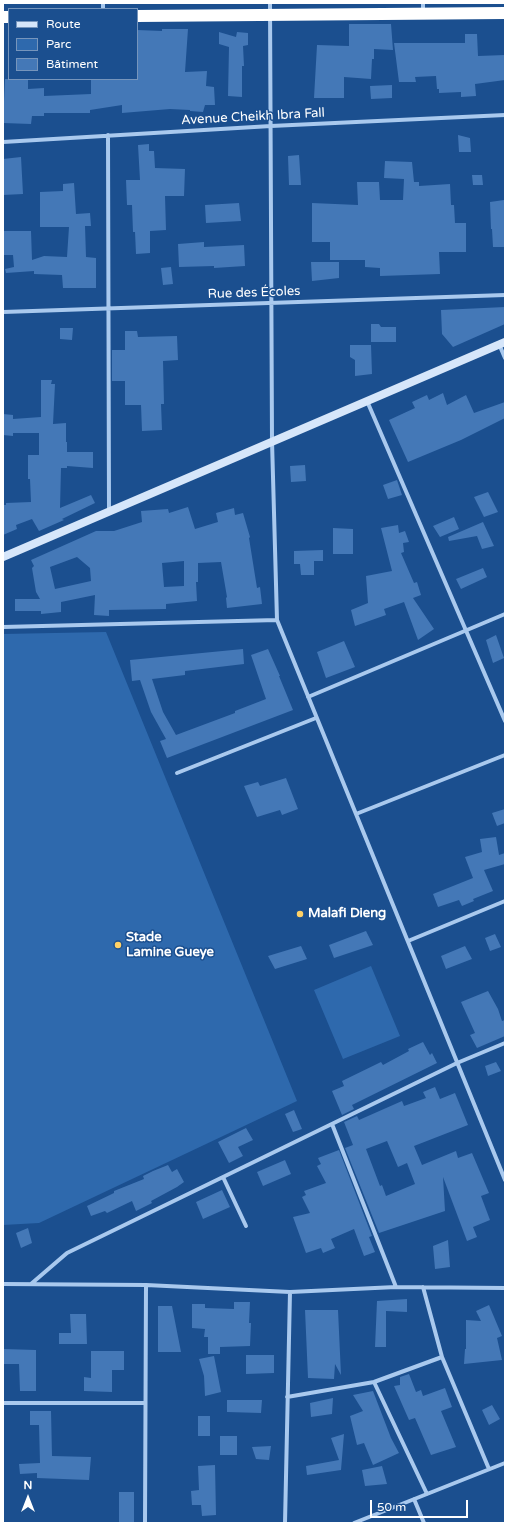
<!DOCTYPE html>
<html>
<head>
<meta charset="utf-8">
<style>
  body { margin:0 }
  #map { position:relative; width:508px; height:1526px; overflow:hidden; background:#1b4f8f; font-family:"Varela Round",sans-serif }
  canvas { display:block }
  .frame { position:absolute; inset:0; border:4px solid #fff; pointer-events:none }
  .legend { position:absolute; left:8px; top:8px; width:130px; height:72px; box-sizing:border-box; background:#1b4f8f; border:1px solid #7695bc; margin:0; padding:5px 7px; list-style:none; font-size:12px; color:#fff }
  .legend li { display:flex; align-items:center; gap:8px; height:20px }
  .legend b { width:20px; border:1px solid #7695bc }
  .north { position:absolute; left:8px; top:1478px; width:40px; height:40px; -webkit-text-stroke:3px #1b4f8f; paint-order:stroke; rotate:0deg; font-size:11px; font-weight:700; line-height:16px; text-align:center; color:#fff }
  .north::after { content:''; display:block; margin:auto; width:14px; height:18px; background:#fff; clip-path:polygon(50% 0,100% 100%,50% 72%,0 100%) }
  .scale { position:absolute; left:370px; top:1500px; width:98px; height:18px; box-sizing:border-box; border:2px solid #fff; border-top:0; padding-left:5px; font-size:12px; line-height:14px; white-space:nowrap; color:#fff; -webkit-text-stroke:3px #1b4f8f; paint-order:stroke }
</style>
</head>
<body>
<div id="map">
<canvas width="508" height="1526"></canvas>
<div class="frame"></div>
<ul class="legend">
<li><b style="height:5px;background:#d6e6fa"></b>Route</li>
<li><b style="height:11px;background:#2e69ad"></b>Parc</li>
<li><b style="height:11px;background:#4478b7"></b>Bâtiment</li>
</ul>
<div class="north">N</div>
<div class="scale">50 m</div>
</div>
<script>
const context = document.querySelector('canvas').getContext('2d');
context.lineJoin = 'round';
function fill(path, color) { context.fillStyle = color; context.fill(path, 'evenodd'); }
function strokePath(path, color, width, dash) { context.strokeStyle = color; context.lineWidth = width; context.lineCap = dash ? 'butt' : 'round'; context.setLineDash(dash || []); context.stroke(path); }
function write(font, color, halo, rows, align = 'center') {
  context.font = font + ' "Varela Round",sans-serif'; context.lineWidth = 3; context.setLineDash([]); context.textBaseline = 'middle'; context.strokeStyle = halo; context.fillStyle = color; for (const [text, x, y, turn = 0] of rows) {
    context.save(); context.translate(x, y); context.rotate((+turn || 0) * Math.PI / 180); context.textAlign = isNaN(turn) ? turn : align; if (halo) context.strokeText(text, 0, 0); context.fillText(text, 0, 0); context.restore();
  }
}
fill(new Path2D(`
  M106,632L297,1101L39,1223L3,1225V634Z
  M371,966L400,1036L343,1059L314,990Z`), '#2e69ad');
fill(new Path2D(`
  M349,24H391L393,50L374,49V59H372L371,79L344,77V98H314L317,45L349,46Z
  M162,29H188L185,72L207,71L206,86L214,87L215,105H205L203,112L190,111V110L170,109L122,113V105L90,110V113H44V116H32L31,124L3,123L5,79H28V89L44,88V96L91,94V79H137V30L162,31Z
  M219,32L236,37L237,32L248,33V45L243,46L244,66H242V97L228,96L229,47L219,44Z
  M465,34H477L478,56L505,55V80L475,84L476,96L461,97V92L439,93V89H437L436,76L415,77L416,82H399L394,43H465Z
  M392,85V98L371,99L370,86Z
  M458,135L470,138L471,152H459Z
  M149,144V151H154L155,168L185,169L184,196H165L166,230L150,231V253L136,254L135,232H133L132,205H127L126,180H140L138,145Z
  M299,155L301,185H289L288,156Z
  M21,157L23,194L3,195V159Z
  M385,161L412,162L414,182H419V186L450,184L451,205H454L455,223H466V252H439L440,274L380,276V268L365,267V260H330V242H312V203L358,205L357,182H379L380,200H403L404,179L384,178Z
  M472,175H482L483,185H473Z
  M74,183L76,214L90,213L91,226H85L86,257L96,258V288H63L62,275L34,274V271L6,273L5,269L14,267L13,255H3V231H31L32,260L44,256L67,257L69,227H40V192L63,191V184Z
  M504,200L505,247H493L492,229H491L490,202Z
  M239,203L241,221L206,223L205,205Z
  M204,242V247L244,245L245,266L214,268V266L179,267L178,244Z
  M311,262H339V278L312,281Z
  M171,267L173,284L163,285L161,268Z
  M505,307V324L453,347L442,334L441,310Z
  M371,324H379L381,327H396V342H371Z
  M60,328H73L72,340L60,339Z
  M125,331H137L138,337L177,336L178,360L163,361L164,404H161L162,430L142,431L141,405H125V381H112V350H125Z
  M350,345H371L372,374L355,376V360L350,357Z
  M41,380H52L51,384H55L53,424L66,423V442H67V452H93V468L67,466V468H61L60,508L91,495L95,503L62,519L64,520L39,531L32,519L16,525L17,529L3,535V505H6V503L31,502L30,479H28V455H39V433H13V436L3,435V414L13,415V419L41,417Z
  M443,393L447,405L466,395L474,413L505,402V418L461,440L408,462L389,420L415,408L412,402L427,395L429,400Z
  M305,465L306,481L291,482L290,466Z
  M397,480L402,495L388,499L383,485Z
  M488,492L498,512L484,517L474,497Z
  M188,507L195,529L218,522L216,513L234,508L235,515L243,513L250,537L249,538L257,588L260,587L262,604L227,608L226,598L227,597L221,562L198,563V582H196L197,601L166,604V609L109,610V616L94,615L95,595L61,602V612L41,614V611H15V599H40L36,592L32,568L34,566L31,560L96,531H114L142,522L141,511L168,509L169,513ZM77,557L90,568L91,581L55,589L50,567ZM184,561V586L164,587L162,563Z
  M454,517L459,529L440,537L433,526Z
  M483,522L494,546L482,549L477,536L449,541L448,537Z
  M398,525L399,533L405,531L409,542L403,543L404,552L401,553L414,583L417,582L421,595L413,598L434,629L418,640L404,602L384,609L386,615L355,626L351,610L368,603L366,576L392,571L381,528Z
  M333,528L353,529V554H333Z
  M323,550V561H314V575H301L300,564H294V551Z
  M483,568L487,577L461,589L456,579Z
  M496,635L504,658L493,663L486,640Z
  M344,641L355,667L326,678L317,652Z
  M243,649L244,664L185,671V675L152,679L163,712L176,735L235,713V711L266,699L251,655L268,649L280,676H279L293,710L167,758L160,741L166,739L151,712L140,680L132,681L130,660Z
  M286,778L298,809L282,815L280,810L257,817L244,786L258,782L260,786Z
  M505,809V823L497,826L492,813Z
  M496,837L499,855L505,853V864L484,870L493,891L473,899L474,901L462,906L459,900L438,907L433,894L473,878L465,857L482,852L480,839Z
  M366,931L373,945L334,958L329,945Z
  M495,934L501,947L490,951L485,938Z
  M301,946L307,959L275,969L268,956Z
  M465,946L472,959L446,969L441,956Z
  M488,991L498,1009L502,1021L505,1020V1036L477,1048L470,1035L475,1033L461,1002Z
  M423,1042L430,1055L432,1053L437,1063L352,1105L354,1109L342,1115L332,1091L344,1086L342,1081L381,1062L383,1065L409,1051L408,1049Z
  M496,1062L501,1071L488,1076L485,1066Z
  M435,1087L440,1099L455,1093L468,1125L414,1146L422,1165L456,1151L458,1158L472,1153L489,1193L481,1196L490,1220L473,1227L477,1237L467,1241L443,1177L445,1211L379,1233L345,1148L353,1145L344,1122L357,1116L359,1120L402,1101L404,1106L426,1098L423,1092ZM387,1141L398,1167L407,1163L415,1184L386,1196L382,1185L380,1186L366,1149Z
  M294,1110L302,1129L293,1132L285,1114Z
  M246,1128L253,1140L238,1147L243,1156L229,1163L218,1142Z
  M339,1150L372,1236L369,1237L375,1252L364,1256L354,1229L331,1239L335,1248L323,1253L321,1248L306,1253L293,1217L310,1213L302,1197L306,1195L304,1191L326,1183L317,1166L321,1164L318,1158Z
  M285,1160L291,1174L263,1186L257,1172Z
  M168,1165L172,1172L177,1169L184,1182L177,1187L151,1201L152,1203L136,1211L132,1201L107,1213L105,1211L91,1216L87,1206L114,1193V1191L144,1179L143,1176L153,1171Z
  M222,1190L230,1207L203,1219L196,1202Z
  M28,1228L32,1243L21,1248L16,1233Z
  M448,1240L450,1267L435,1269L433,1246Z
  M407,1299V1312L386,1311V1347H375L377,1301Z
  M234,1302H250L249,1323H251L250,1346L220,1347V1354H208V1337H204L205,1329L192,1328V1304H205V1308L234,1309Z
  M489,1305L502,1336L497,1338L502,1360L464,1364L465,1349H466V1320L481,1321L476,1311Z
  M158,1306H172L181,1352H158Z
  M305,1310H338L341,1375L335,1364L334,1379L308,1378Z
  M70,1314H86L87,1344H59V1333H71Z
  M3,1349L36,1350V1391H20L19,1364H3Z
  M91,1351H124V1370H112V1392L84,1391V1377L91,1378Z
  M246,1355H274V1373L246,1374Z
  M214,1356L221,1392L205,1396L204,1376L199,1359Z
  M409,1374L416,1392L421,1390L423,1396L445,1388L452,1407L441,1411L456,1447L431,1455L415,1418L409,1420L394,1386L400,1385V1377Z
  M373,1391L391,1438L399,1453L373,1465L364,1443L357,1445L350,1416L363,1411L353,1395Z
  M333,1398L332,1414L311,1417L310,1403Z
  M227,1400H262L261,1413L227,1412Z
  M492,1405L500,1419L489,1425L482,1410Z
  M30,1411H51L52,1456L91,1457L89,1480L37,1478V1473L20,1474L19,1464L40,1463L39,1425H30Z
  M198,1416H210V1436H198Z
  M344,1434L341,1470L307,1475L306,1466L339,1460L331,1438Z
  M220,1436H237V1455H220Z
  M271,1446L269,1460L256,1459L252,1447Z
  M215,1465L216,1515L202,1516L201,1505H192L191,1491L199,1490L198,1466Z
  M382,1466L387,1484L365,1486L362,1470Z
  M119,1492H134V1523H119Z`), '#4478b7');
strokePath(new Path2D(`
  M103,3V9
  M270,3L272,441L277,620L505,1180
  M423,3V13
  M108,135L109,511
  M3,142L271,126L505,115
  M3,312L505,295
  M499,344L505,358
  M367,401L505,721
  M3,627L277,620
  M308,697L505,614
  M177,773L316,718
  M356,814L505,755
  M408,941L505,901
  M332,1124L396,1287
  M223,1177L246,1226
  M3,1284L146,1285L290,1292L396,1287L505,1288
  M31,1284L67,1253L457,1063L505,1043
  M423,1287L442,1357L489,1469
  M374,1382L427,1494
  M287,1397L374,1382L442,1357
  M3,1403H145
  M414,1499L424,1523
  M145,1523L146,1285
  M285,1523L290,1292
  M354,1523L505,1463`), '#a9c9ee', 4);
strokePath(new Path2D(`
  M3,557L505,342`), '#d6e6fa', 8);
strokePath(new Path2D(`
  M137,16L505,13
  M3,17H9`), '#fff', 12);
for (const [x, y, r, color] of [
  [300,914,4,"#ffd166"],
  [118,945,4,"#ffd166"]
]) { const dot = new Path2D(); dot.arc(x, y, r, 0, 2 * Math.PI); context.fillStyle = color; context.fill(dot); strokePath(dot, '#1b4f8f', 1.5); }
write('13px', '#fff', '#1b4f8f', [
  ["Avenue Cheikh Ibra Fall",253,117,-3],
  ["Rue des Écoles",254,293,-2]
]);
write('bold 13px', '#fff', '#1b4f8f', [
  ["Malafi Dieng",308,914],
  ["Stade",126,938],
  ["Lamine Gueye",126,953]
], 'left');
</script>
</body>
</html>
